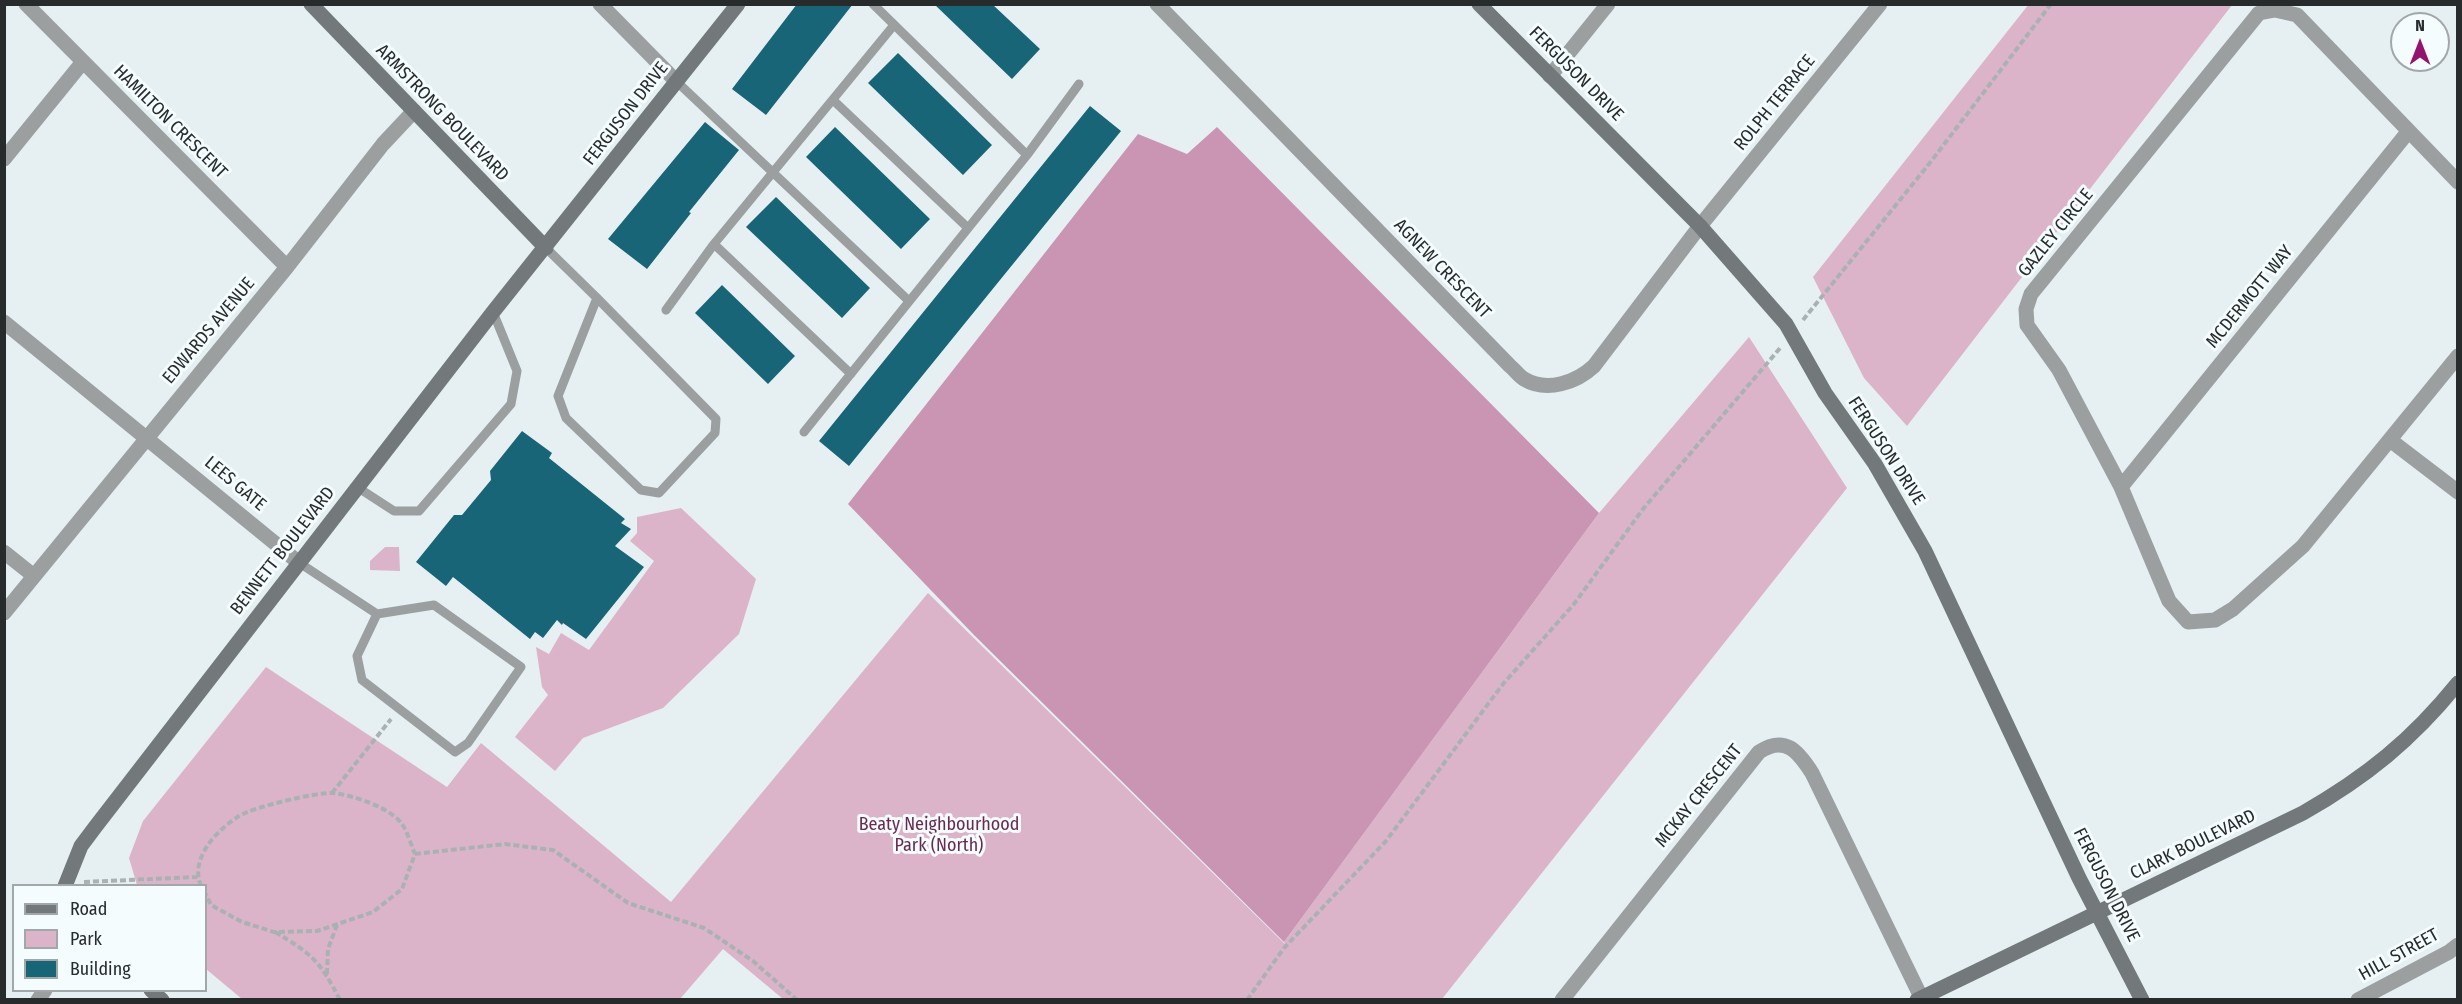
<!DOCTYPE html>
<html>
<head>
<meta charset="utf-8">
<style>
  body { margin:0 }
  #map { position:relative; width:2462px; height:1004px; overflow:hidden; background:#e6eff2; font-family:"Fira Sans Condensed",sans-serif }
  canvas { display:block }
  .frame { position:absolute; inset:0; border:6px solid #272b2c; pointer-events:none }
  .legend { position:absolute; left:12px; top:884px; width:195px; height:108px; box-sizing:border-box; background:#f4fcfe; border:2px solid #a2a8aa; margin:0; padding:8px 10px; list-style:none; font-size:18px; color:#272b2c }
  .legend li { display:flex; align-items:center; gap:12px; height:30px }
  .legend b { width:30px; border:2px solid #a2a8aa }
  .north { position:absolute; left:2390px; top:12px; width:60px; height:60px; box-sizing:border-box; background:#f4fcfe; border:2px solid #a2a8aa; border-radius:50%; rotate:0deg; font-size:16px; font-weight:700; line-height:24px; text-align:center; color:#272b2c }
  .north::after { content:''; display:block; margin:auto; width:21px; height:27px; background:#93136d; clip-path:polygon(50% 0,100% 100%,50% 72%,0 100%) }
</style>
</head>
<body>
<div id="map">
<canvas width="2462" height="1004"></canvas>
<div class="frame"></div>
<ul class="legend">
<li><b style="height:8px;background:#73797b"></b>Road</li>
<li><b style="height:16px;background:#dcb4ca"></b>Park</li>
<li><b style="height:16px;background:#196578"></b>Building</li>
</ul>
<div class="north">N</div>
</div>
<script>
const context = document.querySelector('canvas').getContext('2d');
context.lineJoin = 'round';
function fill(path, color) { context.fillStyle = color; context.fill(path, 'evenodd'); }
function strokePath(path, color, width, dash) { context.strokeStyle = color; context.lineWidth = width; context.lineCap = dash ? 'butt' : 'round'; context.setLineDash(dash || []); context.stroke(path); }
function write(font, color, halo, rows, align = 'center') {
  context.font = font + ' "Fira Sans Condensed",sans-serif'; context.lineWidth = 6; context.setLineDash([]); context.textBaseline = 'middle'; context.strokeStyle = halo; context.fillStyle = color; for (const [text, x, y, turn = 0] of rows) {
    context.save(); context.translate(x, y); context.rotate((+turn || 0) * Math.PI / 180); context.textAlign = isNaN(turn) ? turn : align; if (halo) context.strokeText(text, 0, 0); context.fillText(text, 0, 0); context.restore();
  }
}
fill(new Path2D(`
  M2029,4L2232,5L1907,426L1864,378L1813,277Z
  M1749,337L1847,488L1442,999H783L723,949L680,999H242L206,969V886L137,885L129,858L143,821L266,667L447,787L481,743L671,902L928,593L1286,945L1284,942L1599,513Z
  M681,508L756,579L739,634L663,708L583,738L555,771L515,737L548,695L542,687L536,647L549,654L561,633L589,650L654,561L630,541L637,533V517Z
  M385,547H399L400,571L370,570V561Z`), '#dcb4ca');
fill(new Path2D(`
  M1217,127L1599,513L1284,942L974,635L848,504L1138,134L1187,154Z`), '#ca94b3');
fill(new Path2D(`
  M797,4H853L766,115L732,89Z
  M934,4H992L1040,49L1012,79Z
  M898,53L992,145L963,175L868,83Z
  M1090,106L1121,131L849,466L819,441Z
  M705,122L739,150L689,212L691,213L647,269L608,239Z
  M835,127L930,219L901,249L806,157Z
  M776,197L870,288L842,318L746,227Z
  M722,285L795,356L768,384L695,313Z
  M522,431L552,453L549,458L625,519L621,523L631,529L615,546L644,567L586,639L563,623L562,625L557,620L543,638L535,632L530,639L453,577L446,586L416,562L454,515H462L491,480L490,471Z`), '#196578');
strokePath(new Path2D(`
  M1803,320L1929,164L2051,4
  M332,793L391,719
  M415,854L505,844L553,850L628,903L704,928L753,961L797,1000
  M84,882L197,877
  M201,886C189,858 218,829 239,816C254,807 316,792 333,793C353,795 391,808 402,824C408,833 411,845 415,854L402,889L373,912L317,931L274,932L242,922L211,905L206,894
  M275,932C312,954 320,961 340,1000
  M327,974L328,949L337,925
  M1247,1000L1284,948L1386,841L1503,684L1574,604L1643,509L1781,347`), '#aab1b3', 4, [6, 3]);
strokePath(new Path2D(`
  M873,4L1027,155
  M676,81L909,301
  M833,100L968,228
  M714,244L851,374
  M546,248L597,298L558,396L566,418L641,490L659,493L715,433L716,419L597,298
  M666,310L714,244L894,25
  M804,432L1027,155L1079,84
  M357,487L394,511H419L511,404L517,371L493,312
  M298,562L377,614L434,605L521,667L468,743L455,752L362,680L357,656L377,614`), '#9b9fa0', 9);
strokePath(new Path2D(`
  M26,4L287,267
  M600,4L676,81
  M1157,4L1510,366C1515,370 1519,376 1524,379C1547,393 1577,382 1594,366L1700,226L1880,4
  M1550,76L1608,4
  M4,159L82,63
  M2458,182L2297,15L2275,10L2259,13L2031,294L2026,309L2027,325L2059,370L2121,487L2169,601L2188,622L2215,620L2233,609L2303,546L2458,356
  M4,322L298,562
  M2390,440L2458,492
  M2121,487L2408,132
  M4,552L34,576
  M4,613L287,267L383,144L414,111
  M38,1000L45,990
  M1562,1000L1759,752C1785,735 1798,751 1812,773L1921,997
  M2358,1000L2449,952L2458,945`), '#9b9fa0', 15);
strokePath(new Path2D(`
  M311,4L546,248
  M1479,4L1700,226L1786,324L1825,393L1875,464L1925,551L2079,878L2142,1000
  M65,886L81,846L96,826L493,312L738,4
  M151,990L162,1000
  M1917,1000L2303,813C2366,777 2412,740 2458,683`), '#73797b', 15);
write('18px', '#272b2c', '#f4fcfe', [
  ["FERGUSON DRIVE",1576,74,45],
  ["ROLPH TERRACE",1775,103,-51],
  ["ARMSTRONG BOULEVARD",442,113,46],
  ["FERGUSON DRIVE",626,114,-52],
  ["HAMILTON CRESCENT",170,122,45],
  ["GAZLEY CIRCLE",2056,233,-51],
  ["AGNEW CRESCENT",1442,269,46],
  ["MCDERMOTT WAY",2250,297,-51],
  ["EDWARDS AVENUE",209,331,-50],
  ["FERGUSON DRIVE",1886,451,57],
  ["LEES GATE",235,484,40],
  ["BENNETT BOULEVARD",283,551,-52],
  ["MCKAY CRESCENT",1699,796,-51],
  ["CLARK BOULEVARD",2193,845,-26],
  ["FERGUSON DRIVE",2106,885,63],
  ["HILL STREET",2399,955,-29]
]);
write('18px', '#6a2953', '#f4fcfe', [
  ["Beaty Neighbourhood",939,825],
  ["Park (North)",939,846]
]);
</script>
</body>
</html>
